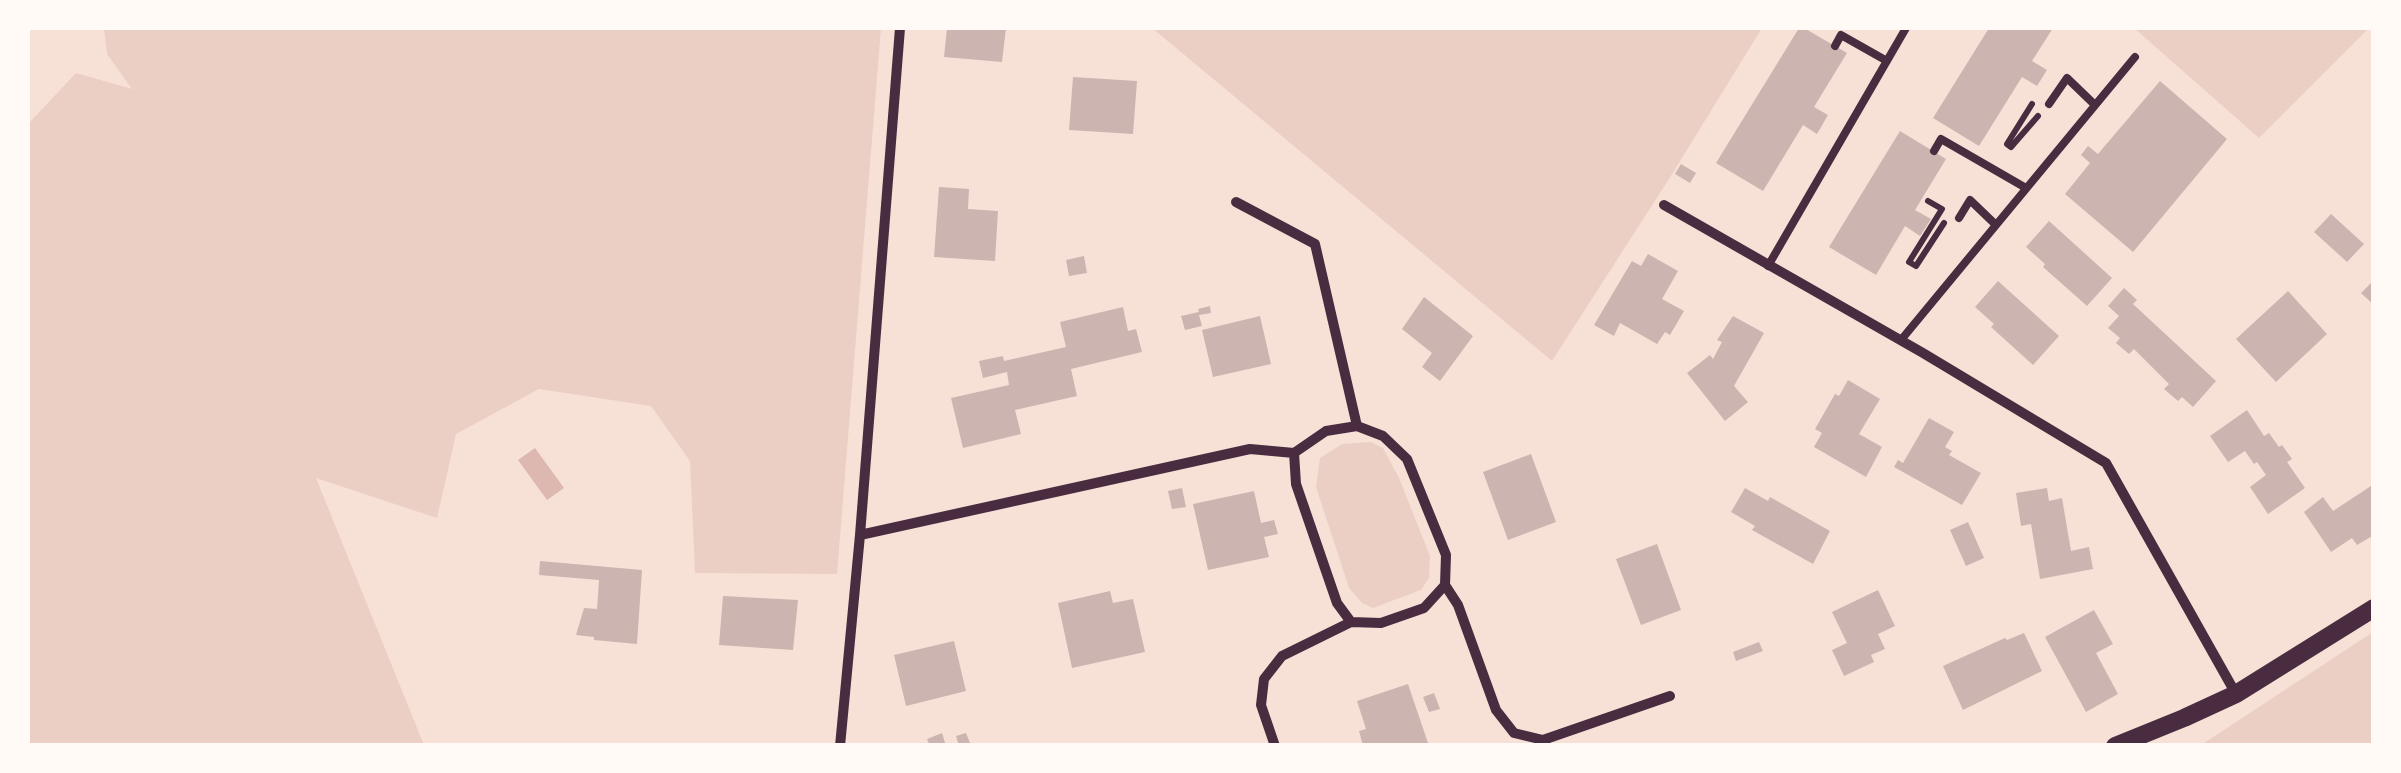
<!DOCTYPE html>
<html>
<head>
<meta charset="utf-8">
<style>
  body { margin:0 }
  #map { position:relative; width:2401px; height:773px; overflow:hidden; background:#f7e1d7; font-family:Jost,sans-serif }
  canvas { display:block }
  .frame { position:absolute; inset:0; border:30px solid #fffaf5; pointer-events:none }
</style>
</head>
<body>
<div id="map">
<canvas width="2401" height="773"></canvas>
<div class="frame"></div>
</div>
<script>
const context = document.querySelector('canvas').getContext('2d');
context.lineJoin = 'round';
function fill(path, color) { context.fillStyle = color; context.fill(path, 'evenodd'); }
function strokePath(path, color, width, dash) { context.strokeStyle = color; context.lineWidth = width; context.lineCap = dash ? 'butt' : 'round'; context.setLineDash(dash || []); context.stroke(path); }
fill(new Path2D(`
  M104,28H881L837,574L695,573L690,461L651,406L539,389L456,434L437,518L316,478L424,745H28V124L76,73L132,89L107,54Z
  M1152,28H1762L1669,179L1552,361Z
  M2134,28H2369L2259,138Z
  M1371,442L1383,448L1399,478L1430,556L1429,578L1421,590L1373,608L1362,603L1349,588L1316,487L1320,458L1342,444Z
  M2373,632V745H2201Z`), '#ebcfc5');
fill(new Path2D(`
  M535,448L564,488L547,500L518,460Z`), '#dcb8b0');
fill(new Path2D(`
  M947,28H1006L1002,62L944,57Z
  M1799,28H1804L1847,53L1814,107L1828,115L1817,134L1803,125L1763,191L1716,163Z
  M1989,28H2053L2032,61L2047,70L2037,86L2022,77L1979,146L1933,118Z
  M1073,77L1137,81L1133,134L1069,130Z
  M2160,81L2227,139L2133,252L2065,194L2090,163L2081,155L2088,146L2098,154Z
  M1900,131L1946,159L1915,210L1931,219L1920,236L1905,226L1876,275L1829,247Z
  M1681,164L1696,173L1690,183L1675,174Z
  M939,187L969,189L968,209L998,211L995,261L934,257Z
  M2331,214L2364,244L2347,262L2314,232Z
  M2049,221L2112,278L2087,306L2043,267L2045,264L2026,247Z
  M1648,254L1678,271L1662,299L1684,311L1670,335L1665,332L1657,344L1620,323L1614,336L1594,325L1632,261L1641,266Z
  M1084,256L1087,273L1069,276L1066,260Z
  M2374,280V305L2361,293Z
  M1998,281L2059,336L2033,365L1991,327L1994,324L1975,307Z
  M2124,288L2137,300L2133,304L2216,381L2193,407L2182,397L2178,401L2164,389L2169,384L2134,349L2129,354L2116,343L2120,338L2108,328L2119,316L2108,306Z
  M2288,291L2327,334L2276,382L2236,339Z
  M1424,297L1473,336L1440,381L1422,367L1432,353L1402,329Z
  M1210,306L1211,313L1199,315L1202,326L1185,330L1181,316L1199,312L1198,309Z
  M1123,307L1128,331L1136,329L1142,352L1071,369L1077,396L1015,410L1021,434L963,448L951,398L1009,385L1007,372L983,378L979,361L1003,356L1004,361L1066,347L1060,322Z
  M1260,316L1271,364L1213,377L1202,330Z
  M1733,316L1764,333L1734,386L1748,402L1725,421L1687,373L1710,355L1713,359L1722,342L1717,340Z
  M1848,380L1880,399L1859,434L1882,447L1866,477L1814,447L1822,433L1815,429L1835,394L1839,396Z
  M2247,410L2264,436L2269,433L2279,447L2282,445L2292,459L2287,462L2305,488L2268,514L2250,487L2266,475L2257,462L2254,464L2245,451L2228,462L2210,436Z
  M1929,418L1954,432L1945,447L1952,451L1949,455L1981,473L1962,505L1894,467L1898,460L1903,463Z
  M1531,454L1556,522L1508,540L1483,472Z
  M2374,484V535L2357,545L2352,538L2331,552L2304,512L2323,497L2333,511Z
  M1182,488L1186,507L1172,509L1168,491Z
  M1745,488L1768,501L1770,497L1830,531L1813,564L1752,530L1755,526L1731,512Z
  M2047,488L2049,501L2062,498L2071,551L2089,547L2093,569L2040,579L2031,524L2021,526L2016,493Z
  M1254,491L1261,523L1274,520L1278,534L1264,537L1269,557L1208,570L1193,504Z
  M1968,522L1984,558L1966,566L1950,530Z
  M1657,544L1681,610L1641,625L1616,559Z
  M540,561L642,570L637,644L594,640V637L576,635L584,608L597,609L599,580L539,575Z
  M1878,590L1895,626L1878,634L1885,649L1871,655L1874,662L1844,676L1832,650L1847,643L1832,612Z
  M1110,591L1113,603L1133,599L1145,652L1072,668L1058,603Z
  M723,596L798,600L793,650L719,645Z
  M2094,610L2113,644L2096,653L2118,694L2086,712L2045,637Z
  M2024,633L2042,671L1963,710L1943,666L2005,638L2007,640Z
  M954,641L966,691L906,706L894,655Z
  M1759,642L1763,651L1736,661L1733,652Z
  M1408,684L1429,746H1363L1359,731L1366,729L1357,701Z
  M1434,693L1440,709L1429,712L1423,697Z
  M942,733L946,746H930L927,739Z
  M966,733L970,743L959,746L956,736Z`), '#ccb4b1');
strokePath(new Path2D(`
  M2032,104L2007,144L2011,147L2038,116
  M1928,201L1942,209L1909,262L1916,266L1944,223`), '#4a2c40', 6);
strokePath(new Path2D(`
  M1835,46L1841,35L1887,61
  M2049,104L2067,78L2095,105
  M1934,151L1941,139L2026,188
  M1959,218L1970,200L1996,225
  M1768,266L1906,28
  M1901,340L2135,57`), '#4a2c40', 8);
strokePath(new Path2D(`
  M1236,202L1315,244L1357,426
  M1664,205L1923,353L2106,463L2236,694
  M1294,453L1296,484L1337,603L1351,622
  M860,535L1250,449L1294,453L1326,431L1357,426L1383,436L1407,459L1446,555L1445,585L1424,608L1381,623L1351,622L1282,656L1264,679L1261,705L1275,746
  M1445,585L1458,605L1496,710L1514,733L1543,740L1670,696
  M840,746L860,535L900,28`), '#4a2c40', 10);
strokePath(new Path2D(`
  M2115,746L2184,718L2236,694L2374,608`), '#4a2c40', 18);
</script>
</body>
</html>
